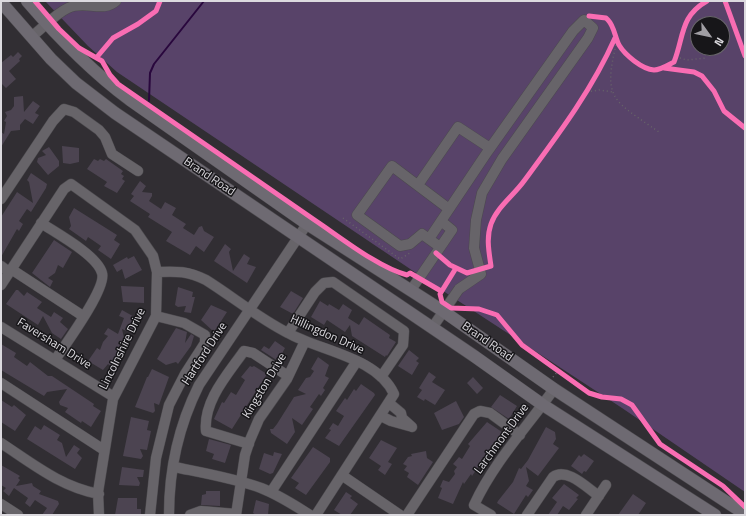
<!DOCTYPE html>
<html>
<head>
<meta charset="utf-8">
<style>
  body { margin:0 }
  #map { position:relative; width:746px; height:516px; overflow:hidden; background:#312e33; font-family:"Titillium Web",sans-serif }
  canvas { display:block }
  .frame { position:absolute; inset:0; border:2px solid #dcdadf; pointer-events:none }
  .north { position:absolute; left:690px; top:16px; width:40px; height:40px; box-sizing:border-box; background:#171619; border:1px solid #666468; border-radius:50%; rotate:123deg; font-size:11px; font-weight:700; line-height:16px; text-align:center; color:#dcdadf }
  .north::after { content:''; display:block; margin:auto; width:14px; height:18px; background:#a09ea3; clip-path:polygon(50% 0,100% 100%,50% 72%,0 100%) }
</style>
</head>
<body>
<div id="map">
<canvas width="746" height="516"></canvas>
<div class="frame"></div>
<div class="north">N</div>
</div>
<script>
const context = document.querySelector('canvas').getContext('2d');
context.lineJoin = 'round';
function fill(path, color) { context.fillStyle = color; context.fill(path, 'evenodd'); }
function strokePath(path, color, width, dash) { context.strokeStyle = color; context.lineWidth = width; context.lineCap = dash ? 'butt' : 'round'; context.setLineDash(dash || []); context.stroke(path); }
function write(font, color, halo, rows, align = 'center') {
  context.font = font + ' "Titillium Web",sans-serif'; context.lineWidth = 3; context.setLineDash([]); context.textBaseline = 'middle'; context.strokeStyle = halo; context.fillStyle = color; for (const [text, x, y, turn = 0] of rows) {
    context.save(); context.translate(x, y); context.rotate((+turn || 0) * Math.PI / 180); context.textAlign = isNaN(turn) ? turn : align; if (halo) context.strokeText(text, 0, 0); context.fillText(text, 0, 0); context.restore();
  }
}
fill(new Path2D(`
  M45,1H745V492L622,408L434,285L117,72L88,46ZM698,24H722V48H698Z`), '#584369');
strokePath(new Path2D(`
  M149,101L150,73L154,64L204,1`), '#29073d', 2);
fill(new Path2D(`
  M18,52L22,56L19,59L20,61L9,71L16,79L6,88L1,83V63L11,55L13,57Z
  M23,96L24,112L33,101L40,106L35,113L39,115L33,124L25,119L20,125V130L11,131L1,147V132L4,134L6,122L4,121L7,116L5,112L11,110L14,106V97Z
  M62,146L79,148V162L70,164L63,163Z
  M49,147L59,161V166L48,175L37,162L38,158L46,155L42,151Z
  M94,159L98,161L100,159L104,161L106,159L123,171L121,174L124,176L122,179L125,181L117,193L104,186L107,182L87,169Z
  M31,173L47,184L46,188L31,212L27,209L19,221L23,224L19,231L17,229L1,257V217L17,192L33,203L29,182L27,180Z
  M140,181L146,186L142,192L152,193V196L149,201L161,209L165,202L176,208L172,215L186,224L183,228L194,235L199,227L202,226L204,231L214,237L204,252L196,246L190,255L166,241L172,232L148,217L150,214L130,201L134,196L131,194Z
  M74,208L117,235L114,240L120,244L111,259L98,250L101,246L88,237L86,241L69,229L71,226L69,217Z
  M54,240L72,252L63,268L58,265L55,273L48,278L53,281L50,287L32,273Z
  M225,244L231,249L229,252L233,271L244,254L250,258L247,264L256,267L247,283L214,261Z
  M134,256L142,270L125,279L122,269L117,272L113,265L127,257L128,259Z
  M121,286L144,287V303L123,302Z
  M178,287L193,292L192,297H195L191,313L184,312L186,306L178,307L175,305Z
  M16,290H18L24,296L27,292L42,302L37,308L51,317L54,312L63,318L60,322L68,329L61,339L52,333L43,316L38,325L6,304Z
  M291,291L303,298L293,314L280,307Z
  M320,301L328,306L329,304L339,310L343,304L352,310L348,318L359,325L364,317L390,335L389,338L396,342L387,356L386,355L385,357L352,336L350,325L345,332L327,320L324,325L311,317Z
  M211,305L227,312L214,332L201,320Z
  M122,310L138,319L131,333L122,329L125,342L112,367L108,364L103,370L88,361L97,348L100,350L103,342L108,336L104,334L108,328L118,334L124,318L119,316Z
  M176,328L187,332L185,343L191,334L194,336L191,346L178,364L176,362L166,365L157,359Z
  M275,341L285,348L278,361L261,350L264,346L269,349Z
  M1,344L16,353L14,357L27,366L30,362L48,376H52L94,404L93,406L101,411L91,427L82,421L81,423L65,412L68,408L60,405L59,402L67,389L47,392L44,396L1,370Z
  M409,350L419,358L416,361L419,363L412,375L398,366Z
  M318,357L329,365L325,376L329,378L323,388L325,390L321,396L319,394L310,407L313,409L302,425L292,418L295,432L287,444L271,433L270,429H273L277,424L294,397L306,394L298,390L306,378L310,377L314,371L311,369Z
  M250,366L252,367L254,366L267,374L232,429L214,419L222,402L224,403L231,392L236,395L245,380L241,377Z
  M152,369L169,377L159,405L154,403L155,411L153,413L135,407L147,377H148Z
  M429,372L436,377L432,382L445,390L435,405L425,399L424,401L417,397L422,390L419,388Z
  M473,377L483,388L477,394L467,383Z
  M361,384L374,393L375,395L339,446L325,438L331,430L329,429L333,423L338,426L344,416L336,411L345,398L347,400L354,389L356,391Z
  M500,395L517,406L509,419L491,407Z
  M1,400L12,407L14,405L26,415L15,431L1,422Z
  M456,401L464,417L459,424L442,430L434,413Z
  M131,417L149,421L147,430L151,431L147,450L140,449L143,456L141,459L123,456Z
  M487,422L502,432L472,476L471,474L464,484L463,482L453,504L438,498L442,488L440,487L443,480L449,482L455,474L454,471L457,467L453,464L459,457L462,459L470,446L468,444Z
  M44,425L60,435L57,440L62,443L66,457L74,445L80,449L77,453L82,458L75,469L27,439L35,426L41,430Z
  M546,427L555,432L556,439L553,444L559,448L538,476L526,467L529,481L526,486L533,490L528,497L526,495L514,514L497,503L498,501L513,482L519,468L521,469L528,460Z
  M209,439L231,445L225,463L212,459L214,454L206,451Z
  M381,440L397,448L388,462L392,464L385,475L378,470L381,466L369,458Z
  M313,447L330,458V462L306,495L295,488L299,483L291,478Z
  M426,451L427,458L433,462L418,485L407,477L409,473L404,470L407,466L403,464L408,457L412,456L411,454Z
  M274,452L282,454L273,473L270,474L259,469L264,453L273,456Z
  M584,454L594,461L586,472L584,471L582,474L571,466L579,455L581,457Z
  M1,465L20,476L18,478L20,480L16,486L32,483L33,486L41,491L39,494L58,501L59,504L52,515H42L47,508L35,500L30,507L25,503L28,498L14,488L9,496L3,491L6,488L1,485Z
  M122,467L144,470L143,477H137L140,483L139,486L119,485Z
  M564,484L579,495L576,498L578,499L569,510L563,506L557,515H548L557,502L552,498Z
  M206,491H220V506L201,505L202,495L206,494Z
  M346,492L352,496L350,498L358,504L350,515H342L334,510Z
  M633,494L646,503L638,515H618Z
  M118,498H137V509H141V515H115Z
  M256,500L269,504L268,515H256L253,513Z`), '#4c4451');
const minor = new Path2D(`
  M31,37C43,28 55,14 68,8C84,0 103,13 116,1
  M418,185L458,127L490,148
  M1,199L53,121L64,109L74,112L99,130L105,137L112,154L138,171
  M41,223C56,233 97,255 102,273C107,288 65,345 55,360
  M429,239L488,151L573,31L584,20L593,28L588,38L502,159L482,193L476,220L474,248L481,274L459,289L432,328
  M440,247L422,234L410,244L400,246L357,215L392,166L449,209
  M1,266L9,272
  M11,269L83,316
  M157,272C177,271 188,271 206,280C233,297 260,319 288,333C320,351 377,357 394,394L316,515
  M1,285L64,189L71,184L135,230L153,256L157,272L156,316L113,399L98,492L99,515
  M411,290L452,230L441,221
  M1,327L114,397
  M288,333L315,292L324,283L333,282L404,331L403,345L381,377
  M1,383L104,450
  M389,403L401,413L402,418L412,427
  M381,416L391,421L409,426
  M1,443C33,464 61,487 99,494
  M249,444L206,431C203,401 228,374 244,351L253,353L288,376
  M174,467C203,473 233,478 261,488C279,495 294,505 310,515
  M343,476L400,515
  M271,492L357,361
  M1,504L18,515
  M150,515L156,458L169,405L185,374L205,343V335L184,323L156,316
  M169,515C169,471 179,425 199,385L307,224
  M190,515L201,511L236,514
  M236,515L245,455L250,440L259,419L287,379L305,341
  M407,515L474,414L480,411L490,413L520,435
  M491,515L474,505C494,462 527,427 554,389
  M527,515L553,477C567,467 587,488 599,496
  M586,515L606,485`);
const major = new Path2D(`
  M27,1C58,37 91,71 130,100L307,224L443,311L554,389L745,514
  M1,2L51,59L76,83L115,113L474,356L543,405L715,515`);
strokePath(minor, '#4c4a4e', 11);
strokePath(major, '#4c4a4e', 13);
strokePath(new Path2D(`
  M617,41C602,100 613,100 659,132
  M676,57L687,60L706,58
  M587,92L599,90L613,92
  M343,218L400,259L410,253
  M553,377L558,371`), '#676469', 1.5, [1, 3]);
strokePath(minor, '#676469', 10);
strokePath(major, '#6e6a72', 12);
strokePath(new Path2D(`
  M35,1L59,29L79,48L102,61L110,75L118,84C184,130 250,175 316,221C340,237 379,268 407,275L410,273L441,291
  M725,1L745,56
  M589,16L606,18L608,20C614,26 615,37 619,45C625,55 642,69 654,70C661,70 668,65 674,62C684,37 680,16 707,1
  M97,57L113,38L138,24L156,11L160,1
  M664,68L694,72L702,76L714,91L724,111L745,128
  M436,253L450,265L467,273L491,266C489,252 486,238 491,224C497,207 514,195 524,181C558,135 592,90 615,38
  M456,268L440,294L442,302L451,308L479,309L497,315L522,345L589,393L602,397L621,399L632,405L660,444L723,486L745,507`), '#f96db3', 5);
write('12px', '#dcdadf', '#171619', [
  ["Brand Road",209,177,34],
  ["Hillingdon Drive",327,335,24],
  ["Brand Road",487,342,35],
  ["Faversham Drive",54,344,32],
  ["Lincolnshire Drive",123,349,-64],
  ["Hartford Drive",205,354,-57],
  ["Kingston Drive",265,386,-59],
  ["Larchmont Drive",502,439,-54]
]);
</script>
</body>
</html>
